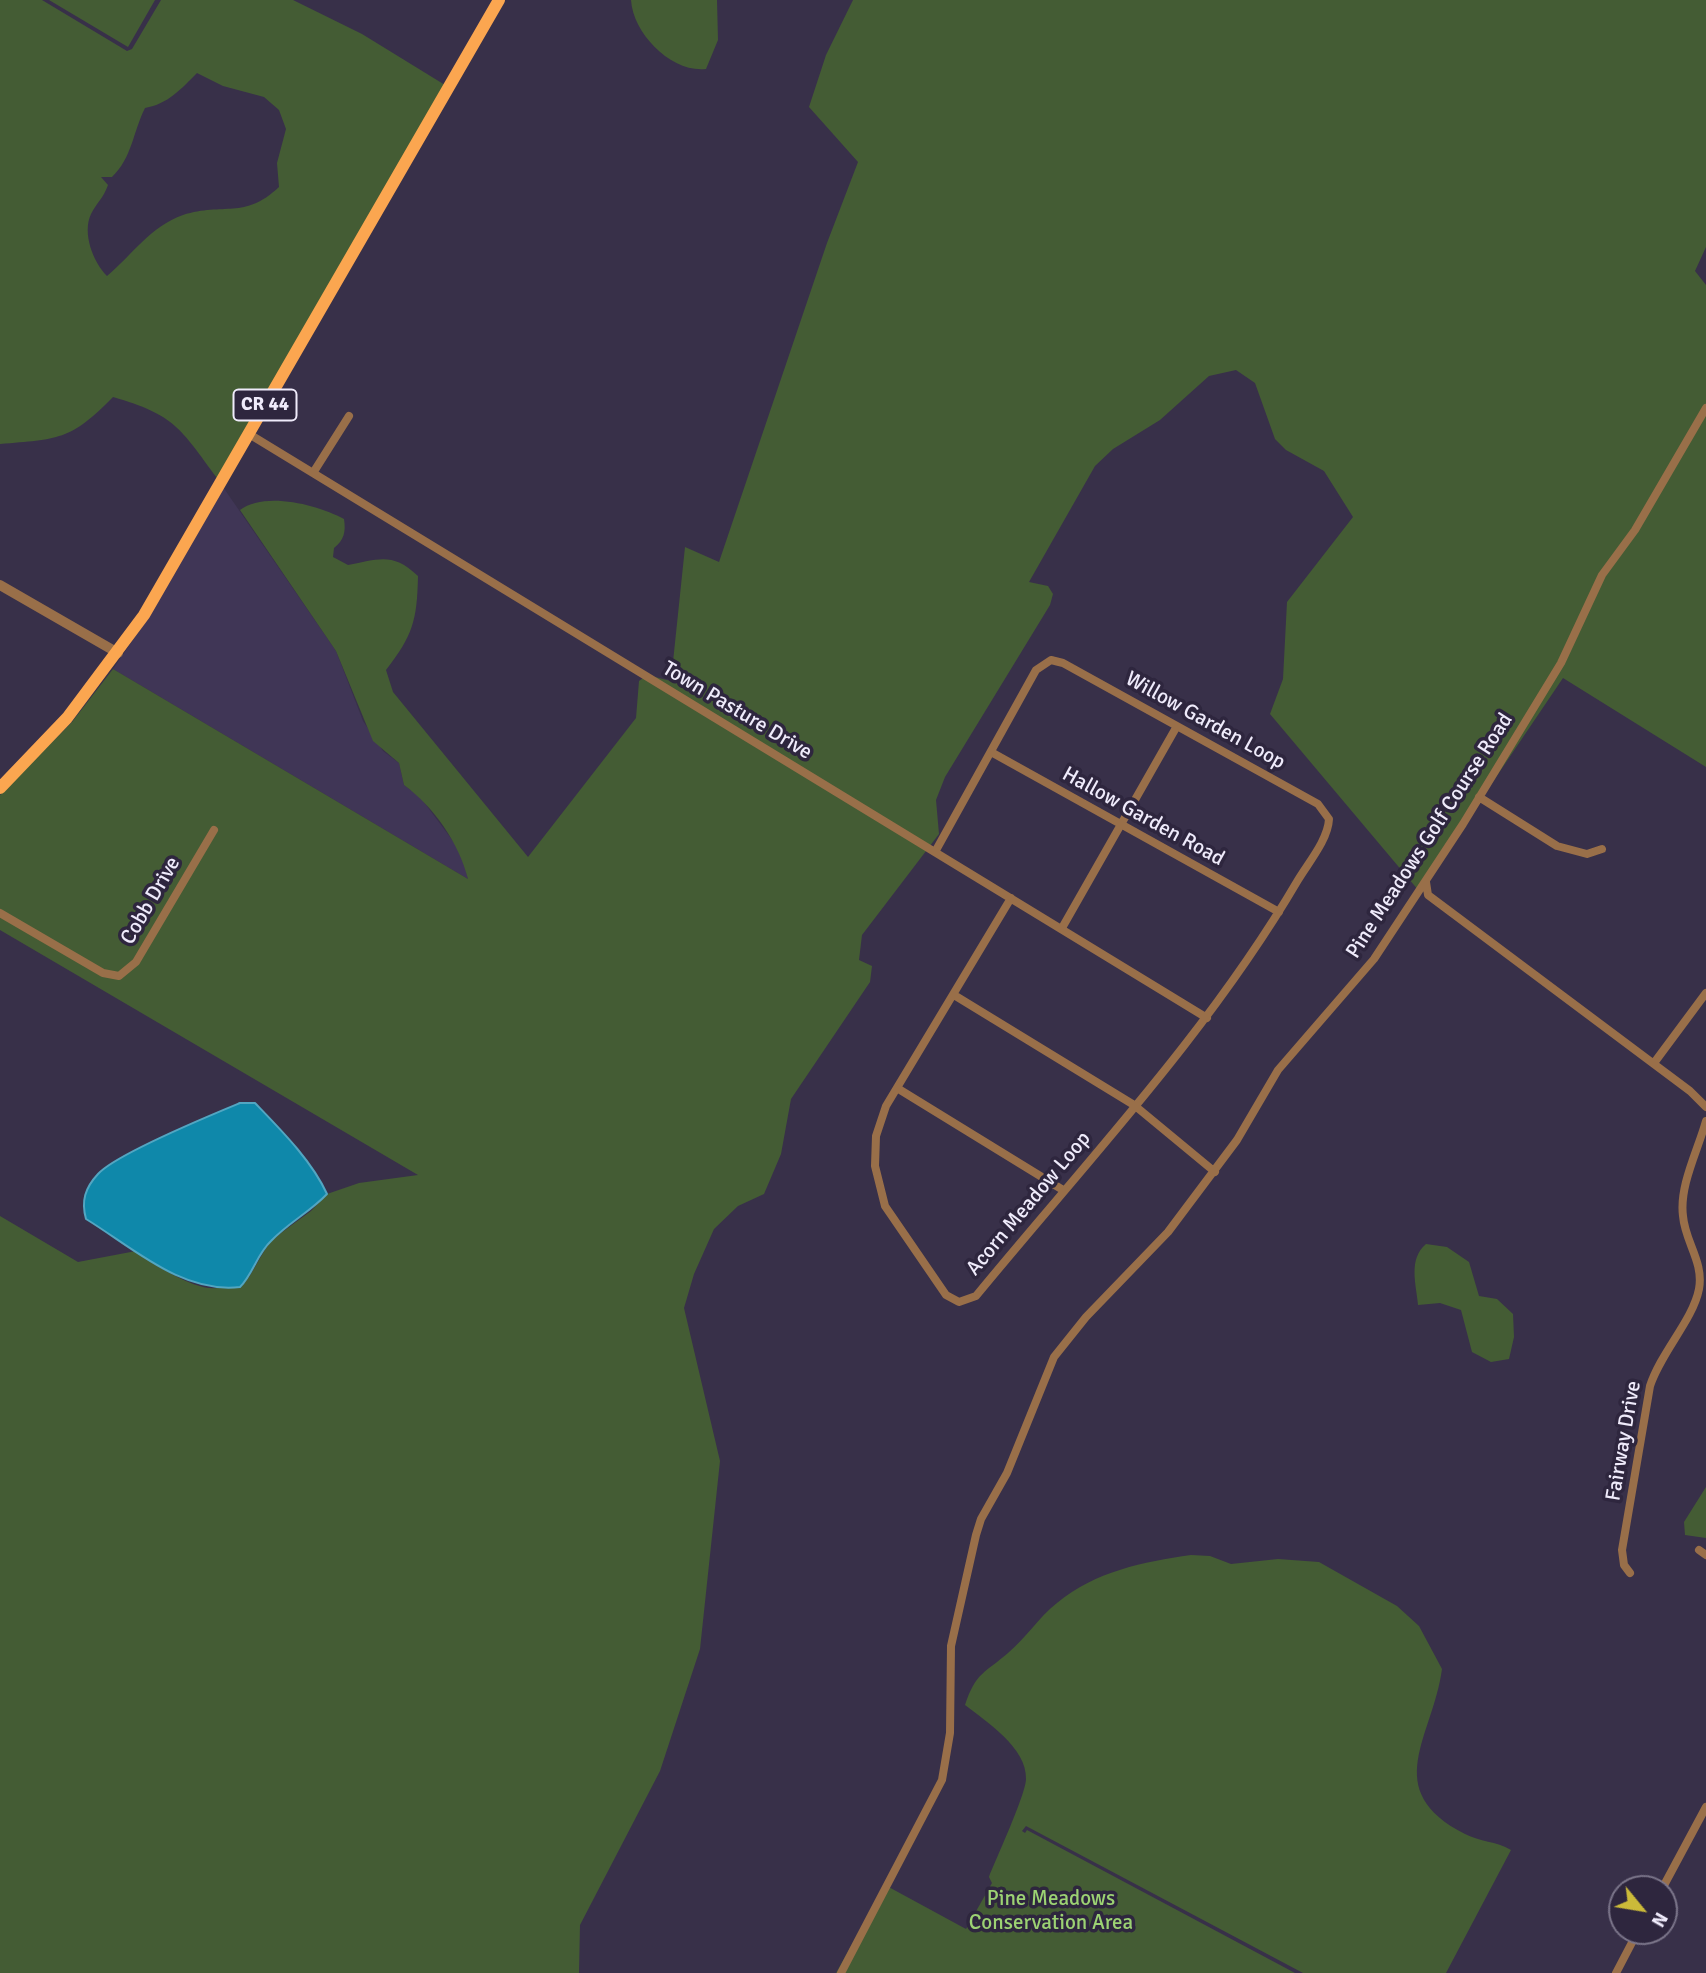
<!DOCTYPE html>
<html>
<head>
<meta charset="utf-8">
<style>
  body { margin:0 }
  #map { position:relative; width:1706px; height:1973px; overflow:hidden; background:#383049; font-family:Signika,sans-serif }
  canvas { display:block }
  .north { position:absolute; left:1608px; top:1875px; width:70px; height:70px; box-sizing:border-box; background:#2e263e; border:2px solid #7b758a; border-radius:50%; rotate:120deg; font-size:19px; font-weight:700; line-height:28px; text-align:center; color:#efebfb }
  .north::after { content:''; display:block; margin:auto; width:24px; height:32px; background:#cbba39; clip-path:polygon(50% 0,100% 100%,50% 72%,0 100%) }
</style>
</head>
<body>
<div id="map">
<canvas width="1706" height="1973"></canvas>
<div class="north">N</div>
</div>
<script>
const context = document.querySelector('canvas').getContext('2d');
context.lineJoin = 'round';
function fill(path, color) { context.fillStyle = color; context.fill(path, 'evenodd'); }
function strokePath(path, color, width, dash) { context.strokeStyle = color; context.lineWidth = width; context.lineCap = dash ? 'butt' : 'round'; context.setLineDash(dash || []); context.stroke(path); }
function write(font, color, halo, rows, align = 'center') {
  context.font = font + ' Signika,sans-serif'; context.lineWidth = 7; context.setLineDash([]); context.textBaseline = 'middle'; context.strokeStyle = halo; context.fillStyle = color; for (const [text, x, y, turn = 0] of rows) {
    context.save(); context.translate(x, y); context.rotate((+turn || 0) * Math.PI / 180); context.textAlign = isNaN(turn) ? turn : align; if (halo) context.strokeText(text, 0, 0); context.fillText(text, 0, 0); context.restore();
  }
}
fill(new Path2D(`
  M223,487L336,651L363,721L383,751L399,763L404,785L420,797L462,853L468,879L113,669L148,618Z`), '#403656');
fill(new Path2D(`
  M0,0H42L127,51L132,49L161,0H293L362,34L445,85L217,478C180,428 175,415 113,397C70,441 58,439 0,444ZM197,73L223,86L264,97L279,110L286,129L277,163L279,187C244,220 224,202 183,215C151,226 132,255 107,276C93,262 82,233 91,214C97,202 103,199 108,185L101,177H112C132,158 133,132 145,108C168,104 181,89 197,73Z
  M49,0H155L128,47Z
  M631,0H717L718,40L706,69C672,73 633,34 631,0Z
  M853,0H1706V247L1695,271L1706,285V767L1563,678L1419,891L1270,714L1283,679L1287,602L1353,517L1324,471L1286,450L1275,439L1255,383L1236,370L1209,376L1160,420L1113,449L1095,466L1029,582L1048,586L1053,594L1050,605L945,777L936,800L939,834L862,935L859,960L872,966L870,982L791,1099L781,1154L764,1194L738,1206L714,1229L694,1274L684,1308L720,1461L700,1649L660,1771L580,1925L579,1973H0V1216L78,1262L136,1251C154,1264 194,1291 217,1288C228,1286 239,1281 249,1277L270,1241L311,1211L327,1194L359,1183L418,1175L0,930V795L72,722L113,669L468,879C459,843 434,807 404,785L399,763L373,741L336,651L240,510C265,491 318,505 344,519C346,532 344,540 334,548L333,557L348,565C379,559 393,552 418,576C417,621 413,635 386,670L393,692L528,857L636,718L639,681L647,675L671,681L685,547L719,562L827,243L858,162L809,107L826,55Z
  M1426,1244L1447,1247L1469,1262L1479,1296L1497,1299L1513,1314L1514,1337L1509,1359L1491,1362L1472,1352L1461,1310L1440,1303L1418,1305C1416,1284 1408,1259 1426,1244Z
  M1706,1487V1538L1685,1535L1684,1522Z
  M1191,1555L1210,1556L1231,1564L1278,1559L1319,1562L1397,1606L1419,1626L1442,1669C1433,1737 1379,1790 1465,1834C1480,1842 1496,1841 1511,1850L1446,1973H1303L1026,1826L1022,1831L1025,1833L1027,1830L1295,1973H836L885,1885L966,1929L992,1883L989,1877C996,1859 1026,1794 1026,1779C1027,1748 987,1722 965,1705C976,1672 985,1673 1008,1653C1026,1638 1039,1617 1057,1603C1096,1571 1143,1562 1191,1555Z`), '#445c34');
const water = new Path2D(`
  M240,1103H255C281,1130 312,1161 327,1194C310,1212 288,1223 271,1241C257,1254 253,1274 240,1287C182,1294 132,1247 86,1219C81,1201 85,1188 98,1174C116,1154 211,1115 240,1103Z`);
fill(water, '#0f88aa');
strokePath(water, '#52a6c2', 2);
strokePath(new Path2D(`
  M249,434L1207,1018
  M313,473L349,416
  M991,752L1279,912
  M1479,797L1557,846L1587,854L1602,849
  M935,852L1036,670L1051,660L1063,663L1318,804L1329,819C1328,840 1308,863 1298,880C1209,1032 1087,1161 976,1296L959,1302L946,1295L885,1206L875,1166L876,1136L886,1106L1011,898
  M1426,882L1428,895L1690,1091L1706,1107
  M0,913L103,973L119,976L136,962L214,830
  M1062,928L1177,726
  M954,995L1134,1105L1215,1172
  M1654,1063L1706,993
  M897,1088L1063,1190
  M1699,1550L1706,1555
  M1630,1573L1624,1565L1622,1550L1650,1386C1661,1352 1693,1320 1699,1289C1704,1262 1685,1242 1683,1216C1679,1186 1698,1150 1706,1121
  M1662,1889L1706,1807
  M841,1973L942,1780L950,1733L951,1646L976,1535L981,1519L1007,1473L1054,1357L1086,1317L1168,1232L1237,1140L1278,1070L1374,959L1463,824L1561,663L1602,575L1635,530L1706,408
  M1616,1973L1638,1931`), '#996f49', 8);
strokePath(new Path2D(`
  M0,585L118,653`), '#996f49', 10);
strokePath(new Path2D(`
  M0,788L67,718L144,615L499,0`), '#fba650', 12);
for (const [x, y, w] of [
  [265,405,63]
]) { const box = new Path2D(); box.roundRect(x - w / 2, y - 15.5, w, 31, 5); context.fillStyle = '#2e263e'; context.fill(box); strokePath(box, '#efebfb', 2); }
write('bold 19px', '#efebfb', null, [
  ["CR 44",265,405]
]);
write('21px', '#efebfb', '#2e263e', [
  ["Town Pasture Drive",737,711,31],
  ["Willow Garden Loop",1205,721,29],
  ["Hallow Garden Road",1143,817,29],
  ["Pine Meadows Golf Course Road",1430,836,-57],
  ["Cobb Drive",151,901,-60],
  ["Acorn Meadow Loop",1029,1204,-50],
  ["Fairway Drive",1624,1441,-80]
]);
write('21px', '#9cd273', '#2e263e', [
  ["Pine Meadows",1051,1899],
  ["Conservation Area",1051,1923]
]);
</script>
</body>
</html>
